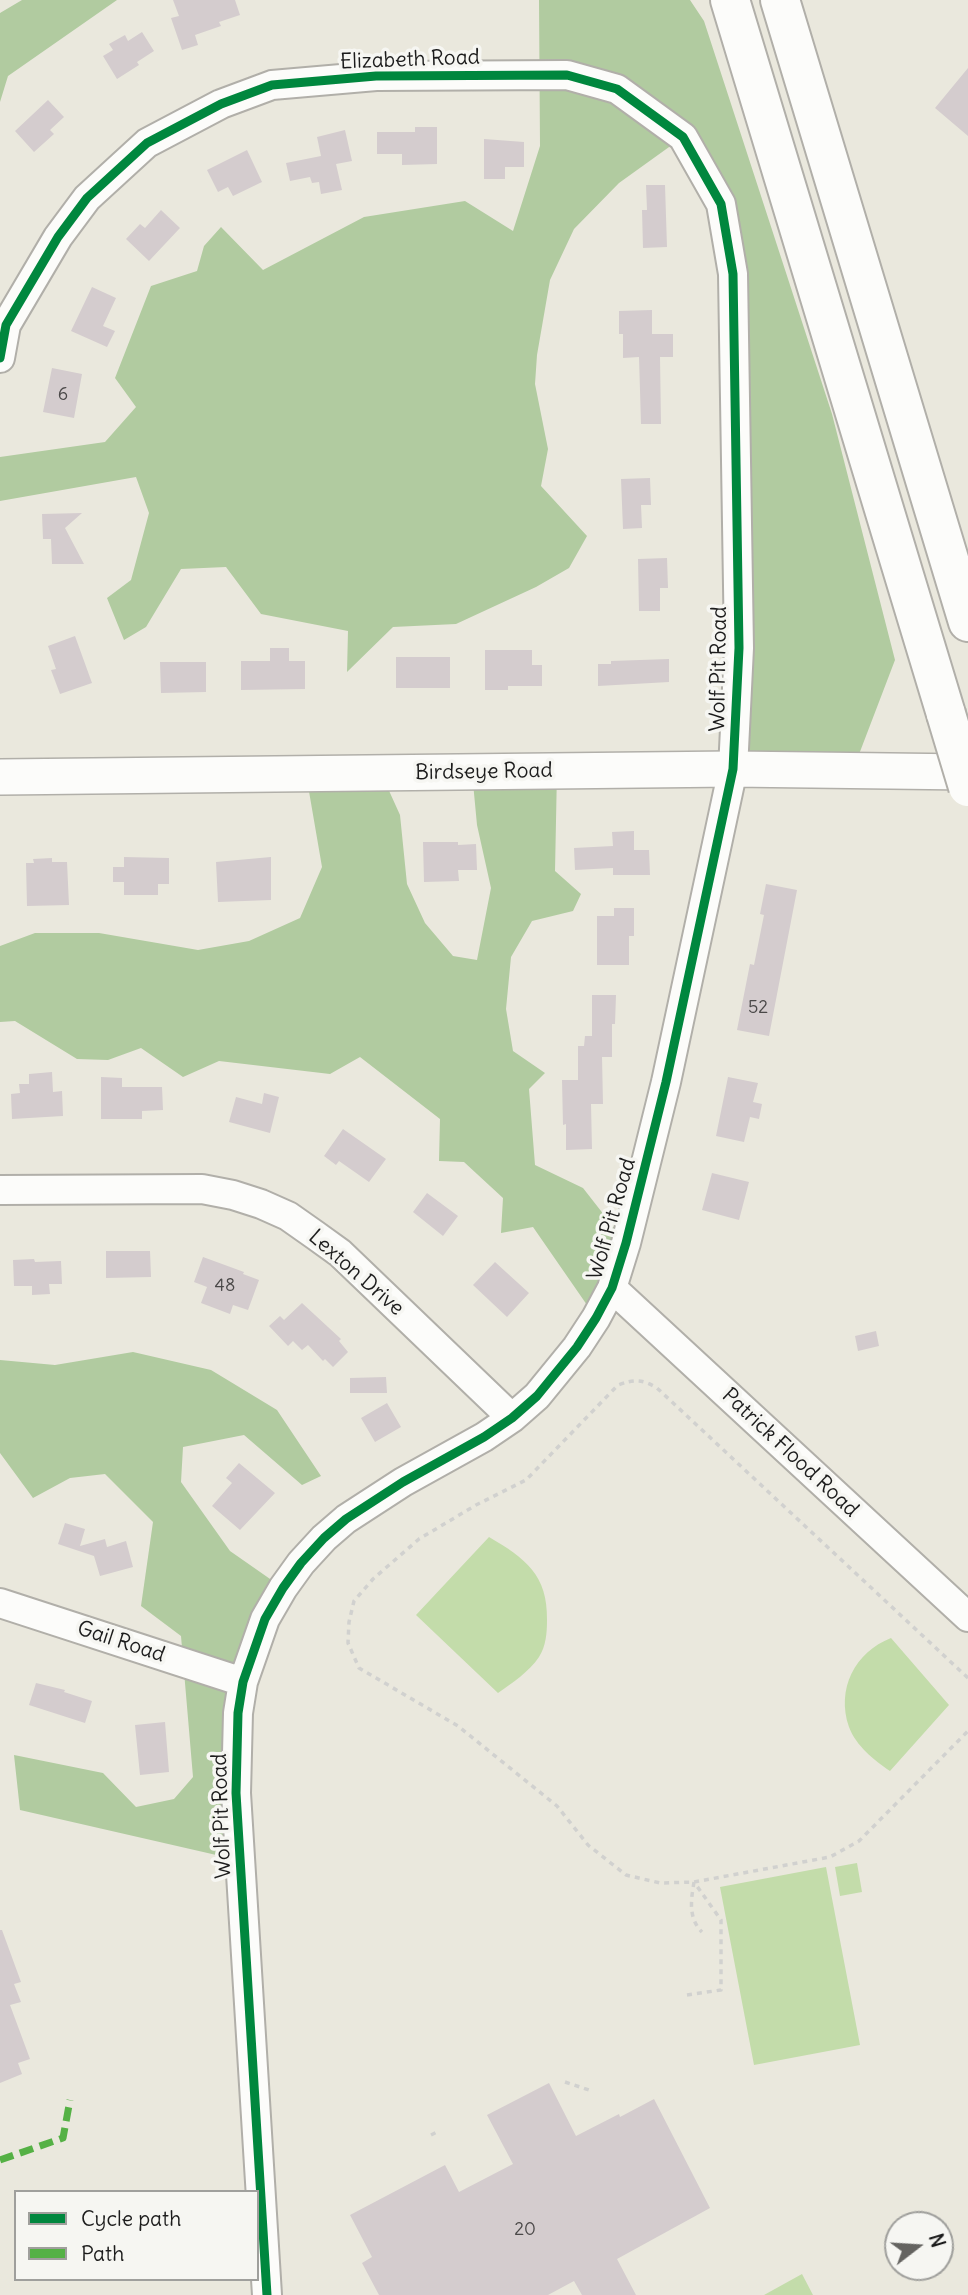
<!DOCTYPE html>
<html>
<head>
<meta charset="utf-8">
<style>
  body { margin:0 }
  #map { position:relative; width:968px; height:2295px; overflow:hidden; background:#eae8dd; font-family:Delius,sans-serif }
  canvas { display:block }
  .legend { position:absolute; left:14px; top:2190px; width:245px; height:91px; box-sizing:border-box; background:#f6f6f2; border:2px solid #9f9f9c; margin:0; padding:9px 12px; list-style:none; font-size:21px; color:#1c1c1c }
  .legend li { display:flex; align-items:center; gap:14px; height:35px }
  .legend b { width:35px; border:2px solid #9f9f9c }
  .north { position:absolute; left:884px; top:2211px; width:70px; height:70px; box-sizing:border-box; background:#f6f6f2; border:2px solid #9f9f9c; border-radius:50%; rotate:73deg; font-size:19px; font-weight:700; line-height:28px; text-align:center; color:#1c1c1c }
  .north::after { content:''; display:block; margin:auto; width:24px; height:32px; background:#646360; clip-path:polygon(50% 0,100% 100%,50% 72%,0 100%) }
</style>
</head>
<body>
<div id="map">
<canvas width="968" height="2295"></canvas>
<ul class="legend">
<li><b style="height:9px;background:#00873e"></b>Cycle path</li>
<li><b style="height:9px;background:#55b145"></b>Path</li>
</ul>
<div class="north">N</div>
</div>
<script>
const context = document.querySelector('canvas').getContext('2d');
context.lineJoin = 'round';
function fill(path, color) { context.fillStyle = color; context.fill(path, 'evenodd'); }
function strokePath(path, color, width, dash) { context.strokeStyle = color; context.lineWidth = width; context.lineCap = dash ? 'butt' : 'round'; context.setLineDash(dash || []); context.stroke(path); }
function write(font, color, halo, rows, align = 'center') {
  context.font = font + ' Delius,sans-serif'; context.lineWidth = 7; context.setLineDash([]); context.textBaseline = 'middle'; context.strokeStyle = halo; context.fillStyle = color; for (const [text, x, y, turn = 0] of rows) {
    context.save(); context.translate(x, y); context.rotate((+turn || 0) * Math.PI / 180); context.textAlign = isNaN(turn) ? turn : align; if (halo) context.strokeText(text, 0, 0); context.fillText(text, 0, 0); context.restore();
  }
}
fill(new Path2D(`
  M489,1537C525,1558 548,1575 547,1620C547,1633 546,1646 539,1657C529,1672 512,1683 498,1693L416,1615Z
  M891,1638L949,1705L890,1771C874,1760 856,1746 849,1727C836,1689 855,1652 891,1638Z
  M857,1863L862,1892L840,1896L835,1867Z
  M826,1867L860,2045L754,2065L720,1887Z
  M802,2274L813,2295H764Z`), '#c3dcaa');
fill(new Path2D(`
  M22,0H117L8,76L0,102V13Z
  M539,0H690L704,21L832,414L895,660L853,770L733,769V274L683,137L619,183L574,229L550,280L537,355L535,384L548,449L541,486L587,536L569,568L536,587L456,624L393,627L347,672L348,631L261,614L226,567L181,569L146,627L124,640L107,598L131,580L149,513L136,477L0,501V457L105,442L136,407L115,378L151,286L197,271L204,246L221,227L263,270L364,217L465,201L513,231L540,146Z
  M557,771L555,871L581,894L573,911L532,921L511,957L506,1009L513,1051L545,1073L529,1089L535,1165L583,1188L626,1243L596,1318L533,1227L501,1233L503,1198L464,1162L439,1161L440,1119L360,1057L330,1074L219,1061L183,1077L141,1048L108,1060L77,1059L15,1021L0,1022V946L35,933H99L198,950L249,941L300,918L322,867L306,774L381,773L400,815L407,884L425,923L453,956L477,960L491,888L477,825L472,772Z
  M133,1352L211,1370L277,1410L321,1476L302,1485L244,1435L183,1447L181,1482L230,1551L283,1588L243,1681L248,2192L225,1857L20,1810L14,1755L103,1773L136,1807L174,1799L193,1777L181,1636L141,1606L153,1522L105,1474L70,1478L33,1498L0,1453V1360L55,1365Z`), '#b1cba0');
fill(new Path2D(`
  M173,0H235L240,15L219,22L221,26L195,35L198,45L182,50L171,18L179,16Z
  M142,32L154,51L137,62L139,65L117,79L103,56L113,50L109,44L125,35L128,41Z
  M968,68V136L935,108Z
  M48,100L64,117L50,130L54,134L34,152L15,131Z
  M415,127H437V164L402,165V154H377V132H415Z
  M345,130L352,161L336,164L342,190L321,194L319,182L312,183L310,177L290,181L286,163L321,156L317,137Z
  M484,139L524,142V167H505V179H484Z
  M247,150L262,182L233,196L228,187L218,192L207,170Z
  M646,185H665L667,247L643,248L642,210H647Z
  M161,210L180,228L149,261L126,239L140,224L145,228Z
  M92,287L116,298L103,326L115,331L107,347L71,331Z
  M652,310V334H673V357H660L661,424H641L639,357L623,358V334H619V311Z
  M52,368L82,374L74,418L43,412Z
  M650,478L651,505H641L642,528L623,529L621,479Z
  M82,513L65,528L84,564H52L51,539H43L42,514Z
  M667,558L668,588H660V611H639L638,559Z
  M75,636L92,683L60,694L51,670L56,669L48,646Z
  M270,648H289V661H305V689L241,690V661H270Z
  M485,650H532V665H542V686H508V690H485Z
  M396,657H450V688H396Z
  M669,659V682L598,686V664H611V661Z
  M160,662H206V692L161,693Z
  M634,831V850H649L650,875H613V868L575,870L574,848L613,846L612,832Z
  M423,842H458V845L476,844L477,870H458L459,881L424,882Z
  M124,857L169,858V884H158V895H124V882H113V867H124Z
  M271,857V900L218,902L216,862Z
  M52,858V862H67L69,905L27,906L26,863H34L33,859Z
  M766,884L797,890L769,1036L737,1030L750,964L754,965L764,915L760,914Z
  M614,908H634V936H629V965H597V916H614Z
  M592,995H616L615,1024H612V1057H602L603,1104H591L592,1149L566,1150V1124L563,1125L562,1080H578V1046H584L585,1036H592Z
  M52,1072L53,1092L62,1091L63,1116L12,1119L11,1094L20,1093L19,1084H29V1074Z
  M101,1077L122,1078V1087H162L163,1110L142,1111V1119H101Z
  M728,1077L758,1083L753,1102L762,1104L759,1119L750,1117L744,1142L716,1136Z
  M264,1093L279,1097L270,1133L229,1122L236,1097L262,1104Z
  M343,1129L386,1159L369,1182L339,1161L336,1165L324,1156Z
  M712,1173L749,1182L739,1220L702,1210Z
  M427,1193L458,1216L443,1236L413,1212Z
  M106,1251H150L151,1277L106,1278Z
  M203,1257L244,1272L243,1274L259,1280L248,1310L233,1305L230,1314L201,1303L207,1287L194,1282Z
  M34,1259L35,1262L61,1261L62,1284H49L50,1294L32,1295V1286H14L13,1260Z
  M495,1262L529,1293L507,1317L473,1285Z
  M302,1303L341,1339L339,1341L348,1352L333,1367L325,1359L323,1361L308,1345L302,1350L293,1341L288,1346L269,1326L280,1316L284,1320Z
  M876,1331L879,1346L858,1351L855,1336Z
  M386,1377L387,1393H350V1378Z
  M387,1403L401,1427L375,1442L361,1418Z
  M239,1463L275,1493L240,1530L212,1506L232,1483L226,1478Z
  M65,1523L85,1529L80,1546L105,1539L107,1547L126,1541L133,1567L100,1576L94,1556L58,1544Z
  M36,1683L65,1690L64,1692L92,1701L85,1723L29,1705Z
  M165,1722L169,1772L140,1775L135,1725Z
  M0,1930H2L21,1982L14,1984L21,2002L10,2005L30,2059L18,2063L22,2074L0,2083Z
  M549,2083L576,2136L619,2114L620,2117L654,2099L710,2208L617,2259L636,2295H582L574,2281L548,2295H379L362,2263L372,2257L350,2215L445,2165L459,2192L513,2164L487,2115Z`), '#d4ccce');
const minor = new Path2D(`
  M0,358L6,325L58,237L87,198L147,143L221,104L272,85L376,76L567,75L617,89L683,137L721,204L733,274L739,648L733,769L666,1082L626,1243L612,1288L596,1318L577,1347L537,1396L512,1418L484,1437L403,1482L346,1519L324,1538L301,1563L283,1588L265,1619L243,1682L238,1713L236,1793L267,2295
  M0,1190L202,1189L233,1195L261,1204L288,1216L315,1235L340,1253L512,1418
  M612,1288L968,1617
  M0,1603L243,1682`);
const major = new Path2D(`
  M0,777L733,769L968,772`);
const highway = new Path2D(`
  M730,0L946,714
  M780,0L968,622`);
strokePath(minor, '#b1afa9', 32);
strokePath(major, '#b1afa9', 38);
strokePath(highway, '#b1afa9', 42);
strokePath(new Path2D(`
  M968,1678L657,1388C642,1379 634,1379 618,1385L526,1480L476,1505L419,1539L373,1579L354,1601L349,1622L348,1643L359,1668L458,1726L557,1806L588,1845L626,1875L660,1883L694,1882L830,1857L859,1841L968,1731
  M694,1882C691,1900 688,1918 702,1932
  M687,1995L721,1990V1920L694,1882
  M565,2082L592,2091
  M431,2135L437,2132`), '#d1d1cf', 3.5, [5, 5]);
strokePath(minor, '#fcfcfa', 28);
strokePath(major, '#fcfcfa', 35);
strokePath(highway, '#fcfcfa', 38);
const highwayBridge = new Path2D(`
  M946,714L968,787`);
strokePath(highwayBridge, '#b1afa9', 42, []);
strokePath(highwayBridge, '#fcfcfa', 38);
strokePath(new Path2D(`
  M0,2160L63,2138L70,2100`), '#55b145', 7, [14, 7]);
strokePath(new Path2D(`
  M0,358L6,325L58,237L87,198L147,143L221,104L272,85L376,76L567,75L617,89L683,137L721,204L733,274L739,648L733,769L666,1082L626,1243L612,1288L596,1318L577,1347L537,1396L512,1418L484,1437L403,1482L346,1519L324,1538L301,1563L283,1588L265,1619L243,1682L238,1713L236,1793L267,2295`), '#00873e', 9);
write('18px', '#4a4848', null, [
  ["6",63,395],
  ["52",758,1008],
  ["48",225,1286],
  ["20",525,2230]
]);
write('21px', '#1c1c1c', '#f6f6f2', [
  ["Elizabeth Road",410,60,-2],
  ["Wolf Pit Road",719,669,-89],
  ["Birdseye Road",484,772,-1],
  ["Wolf Pit Road",612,1219,-74],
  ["Lexton Drive",356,1273,41],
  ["Patrick Flood Road",790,1453,43],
  ["Gail Road",121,1642,18],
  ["Wolf Pit Road",222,1816,-92]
]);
</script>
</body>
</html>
